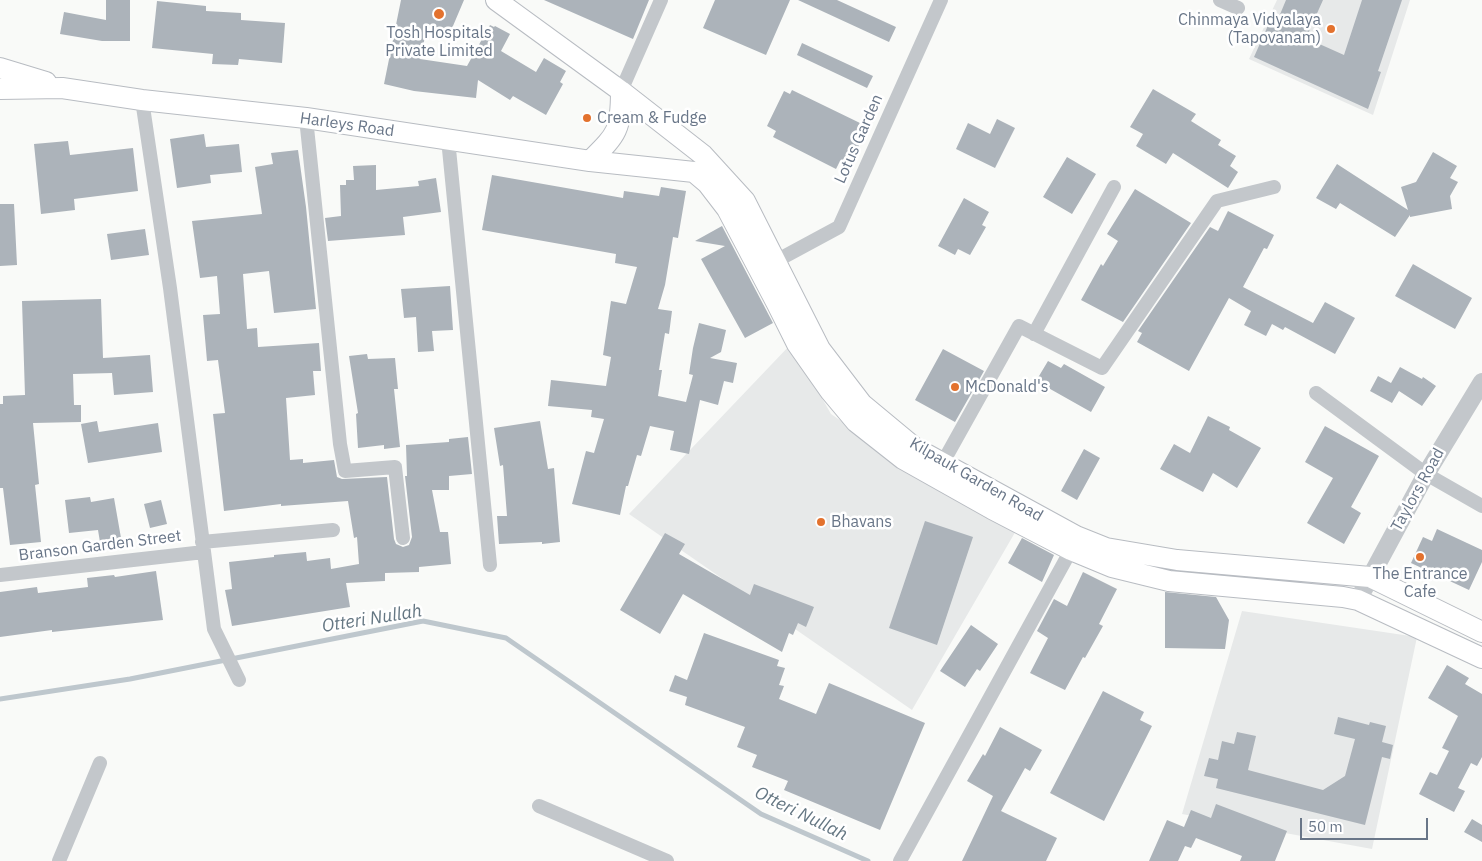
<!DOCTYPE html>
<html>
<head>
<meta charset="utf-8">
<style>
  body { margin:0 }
  #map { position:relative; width:1482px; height:861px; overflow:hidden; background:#f9faf8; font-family:"IBM Plex Sans",sans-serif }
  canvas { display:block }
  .scale { position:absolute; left:1300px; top:818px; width:128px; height:22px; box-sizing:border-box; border:2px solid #697688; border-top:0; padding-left:6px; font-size:15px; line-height:18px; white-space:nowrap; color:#697688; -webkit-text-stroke:4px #fff; paint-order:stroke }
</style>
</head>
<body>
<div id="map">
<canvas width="1482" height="861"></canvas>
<div class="scale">50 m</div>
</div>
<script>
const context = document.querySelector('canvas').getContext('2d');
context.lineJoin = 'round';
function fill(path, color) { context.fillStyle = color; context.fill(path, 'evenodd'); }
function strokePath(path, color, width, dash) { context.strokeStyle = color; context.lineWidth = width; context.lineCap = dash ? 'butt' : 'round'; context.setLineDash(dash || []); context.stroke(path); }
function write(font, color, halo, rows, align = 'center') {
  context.font = font + ' "IBM Plex Sans",sans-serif'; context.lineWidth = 5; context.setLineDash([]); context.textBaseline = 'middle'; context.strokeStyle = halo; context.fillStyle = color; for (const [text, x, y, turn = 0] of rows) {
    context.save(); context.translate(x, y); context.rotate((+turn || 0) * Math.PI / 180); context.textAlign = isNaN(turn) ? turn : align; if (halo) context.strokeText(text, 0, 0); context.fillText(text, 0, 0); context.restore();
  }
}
fill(new Path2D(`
  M1277,0H1410L1373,115L1249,59Z
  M791,344L831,414L942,491L1017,529L912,710L629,514Z
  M1242,611L1417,637L1372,849L1182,814Z`), '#e7e9e9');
strokePath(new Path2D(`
  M0,699L130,679L423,621L506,638L761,814L868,861`), '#bec7cd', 5);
fill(new Path2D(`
  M106,0H130V41H102L60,34L64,12L106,20Z
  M401,0H464L450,33L428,24L420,59L467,66L490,25L494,27L495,26L510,34L501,51L536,72L544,58L566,71L560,82L563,84L546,115L513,96L510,100L478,80L476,98L414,91L384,84Z
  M544,0H649L633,39Z
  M715,0H790L766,55L703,28Z
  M798,0H837L896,27L889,42Z
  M1286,0H1323L1306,38L1344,55L1362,0H1402L1378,71L1381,72L1368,109L1254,57L1270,21L1276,24Z
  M157,1L206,6V11L241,13V20L285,23L282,63L239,59L238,65L212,64L213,54L152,48Z
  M802,43L873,76L867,88L797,55Z
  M1153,89L1196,114L1191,121L1221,140L1218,145L1236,156L1230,166L1238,172L1228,188L1173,153L1166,164L1136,146L1143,134L1130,127Z
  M792,90L860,123L858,126L867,131L847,167L839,163L836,169L773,137L776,131L767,126L784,91L790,94Z
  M997,119L1015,128L995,168L956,149L968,123L990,134Z
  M204,134L206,147L239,144L242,172L210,175L211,183L177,188L170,139Z
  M68,141L70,155L133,148L138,191L74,199L75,210L41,214L34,144Z
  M298,150L306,207L316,309L274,313L269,271L243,274L247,329L257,328L258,347L319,343L321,371H313L315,395L286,398L290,460L303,459V463L334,460L337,477L342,479L387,477L394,539L396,544L403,547L409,545L412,537L405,476H407L406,445L449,442V439L468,437L472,474L449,476V490H432L440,532H448L451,564L419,567V572L385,573V581L346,583L350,607L232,626L225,590L232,589L229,562L274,557V555L306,552L307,561L330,558L331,569L359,564L357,537L354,538L348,501L281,506V504L224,511L213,414L225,413L218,360L207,361L203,315L220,314L217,276L200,278L192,221L262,214L255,167L273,164L271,153Z
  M1433,152L1457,166L1450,178L1458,182L1450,196L1452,209L1410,217V215L1395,237L1340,203L1336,209L1316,198L1337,164L1408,210L1401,187L1416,182Z
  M1067,157L1096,174L1072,214L1043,197Z
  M376,165V190L419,186L418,181L436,178L441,212L403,217L405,235L328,241L325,218L341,216L340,185H346V180H354L353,166Z
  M492,175L623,198L624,191L659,196L661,187L686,191L678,238L673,237L665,285L658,309L672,311L669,334L665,333L659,370H662L658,396L686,402L693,375L689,374L693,348L699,323L726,330L721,352L710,358L737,363L733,383L724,381L718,405L700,400L689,454L670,450L674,431L650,426L641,456L637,455L628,486H626L620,515L572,504L586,451L594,453L604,419L591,417L592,410L548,406L551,380L606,386L611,357L603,355L611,301L626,304L637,267L615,263L616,254L482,230Z
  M1135,189L1191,223L1123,322L1081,300L1101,264L1103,266L1118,241L1107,234Z
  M964,198L989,212L982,225L986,227L970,255L958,249L955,255L938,246Z
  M0,204H14L17,265L0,266Z
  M1228,211L1274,235L1267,249L1264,248L1243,287L1313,323L1325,302L1355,318L1335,354L1285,327L1283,330L1272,324L1266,336L1244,325L1251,311L1229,298L1189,371L1137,342L1142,333L1138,331L1210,227L1218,231Z
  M722,226L773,323L745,338L701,259L725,246L695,241Z
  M145,229L149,255L111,260L107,234Z
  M1413,264L1472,298L1455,329L1395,296Z
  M450,286L453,330L432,331L434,351L418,352L416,317L404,318L401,289Z
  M101,299L103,358L150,355L153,392L114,395L112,373L73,374L74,405H81V422L33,423L39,484L35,485L41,542L10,545L3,488H0V404H3V396L25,395L22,301Z
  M943,349L984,371L955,422L915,400Z
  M367,354L368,359L395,358L398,389H394L400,447L384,449V445L358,448L356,414L358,413L349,356Z
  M1048,361L1061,368L1064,364L1105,387L1091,412L1036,381Z
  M1400,367L1422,379L1423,377L1436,386L1422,406L1399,391L1392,403L1370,391L1378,376L1391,383Z
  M1208,416L1230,427L1229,430L1261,448L1237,488L1213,473L1203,492L1160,469L1174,444L1190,453Z
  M97,421L99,432L158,423L162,452L88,463L81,424Z
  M540,421L548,469L554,468L560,542L542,544V542L499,544L497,516H507L503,465L500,466L494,428Z
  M1325,426L1379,456L1351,507L1361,513L1344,544L1307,523L1333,478L1305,462Z
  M1084,449L1100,458L1077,500L1061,491Z
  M90,497L91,502L114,498L121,538L100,542L98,530L69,533L65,500Z
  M161,500L167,524L150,528L144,504Z
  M925,521L973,537L937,645L889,628Z
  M1437,529L1482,550V562L1469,590L1411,563L1423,537L1432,541Z
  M665,533L685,544L679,554L750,595L754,584L814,607L806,627L798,623L793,635L789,633L782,652L683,594L660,634L620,610Z
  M1022,538L1054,555L1042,582L1008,563Z
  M156,571L163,620L52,632V630L0,637V592L37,587L38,593L88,587L87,578L114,575L115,577Z
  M1083,572L1117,589L1099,624L1103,626L1085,658L1083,657L1065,690L1030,673L1048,638L1037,631L1054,599L1067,606Z
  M1165,592L1216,597L1229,620L1225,649L1165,648Z
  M971,625L998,644L980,671L977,669L965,687L940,671Z
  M704,633L779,660L777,666L785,668L779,685L784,686L779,699L816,714L829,683L925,723L880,830L784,790L788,781L752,767L757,755L737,747L745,727L685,705L687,697L669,691L675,675L687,680Z
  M1447,665L1469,678L1465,684L1482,694V757L1477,766L1471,763L1458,788L1465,791L1454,812L1419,794L1430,772L1437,775L1449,751L1442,748L1458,716L1428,698Z
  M1103,691L1144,712L1140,720L1152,726L1104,821L1050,793Z
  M1338,717L1369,725L1370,722L1386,726L1382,742L1393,745L1390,759L1382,757L1365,825L1216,788L1218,779L1204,776L1209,758L1218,760L1222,741L1234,744L1237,732L1256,736L1248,770L1323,790L1345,776L1355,739L1334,734Z
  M1000,727L1042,750L1030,771L1025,768L1001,811L1057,838L1046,861H962L993,796L967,781L983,754L985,756Z
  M1216,804L1287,831L1275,861H1240L1242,856L1196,838L1191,848L1185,846L1178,861H1149L1167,820L1184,827L1191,810L1211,818Z
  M1472,819L1482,825V842L1464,832Z`), '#acb3ba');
const secondary = new Path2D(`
  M496,0L621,91L703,155L745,201L820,349L862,404L915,448L1076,536L1106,548L1177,560L1370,577L1482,632
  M0,68L46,82
  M0,89L62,88L142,100L306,118L590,161L694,172L707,183L727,209L777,304L797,344L830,391L856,422L903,459L992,509L1071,550L1112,567L1169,581L1343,597L1358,600L1482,658
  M590,161C617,134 621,131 621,91`);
strokePath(secondary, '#b8bcc2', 22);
strokePath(new Path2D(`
  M1220,0L1238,8
  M621,91L661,0
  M142,100L170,288L214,629L239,680
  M306,118L340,444L345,471L395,467L403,538
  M448,139L490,565
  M776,261L839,227L941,0
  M1034,334L1114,187
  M1316,393L1426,474L1482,506
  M942,464L1019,326L1102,368L1217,201L1274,187
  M202,542L333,530
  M0,575L204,552
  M539,806L667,861
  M59,861L100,763
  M900,861L1071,550`), '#c3c7cb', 14);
strokePath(new Path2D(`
  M1358,600L1426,474L1482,382`), '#c3c7cb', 18);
strokePath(secondary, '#fff', 20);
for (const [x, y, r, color] of [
  [439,14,6,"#e3722e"],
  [1331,29,5,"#e3722e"],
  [587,118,5,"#e3722e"],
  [955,387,5,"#e3722e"],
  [821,522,5,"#e3722e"],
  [1420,557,5,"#e3722e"]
]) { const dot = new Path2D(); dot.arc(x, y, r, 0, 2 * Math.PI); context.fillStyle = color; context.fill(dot); strokePath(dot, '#fff', 2); }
write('16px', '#697688', '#fff', [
  ["Chinmaya Vidyalaya",1321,20,"right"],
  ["(Tapovanam)",1321,38,"right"],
  ["Tosh Hospitals",439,33,"center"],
  ["Private Limited",439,51,"center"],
  ["Cream & Fudge",597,118],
  ["McDonald's",965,387],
  ["Bhavans",831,522],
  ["The Entrance",1420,574,"center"],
  ["Cafe",1420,592,"center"]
], 'left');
write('16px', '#697688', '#fff', [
  ["Harleys Road",347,125,8],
  ["Lotus Garden",859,139,-66],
  ["Kilpauk Garden Road",976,480,30],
  ["Taylors Road",1418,490,-61],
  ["Branson Garden Street",100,546,-7]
]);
write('italic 18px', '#657783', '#fff', [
  ["Otteri Nullah",372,619,-9],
  ["Otteri Nullah",801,814,26]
]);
</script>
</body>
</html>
